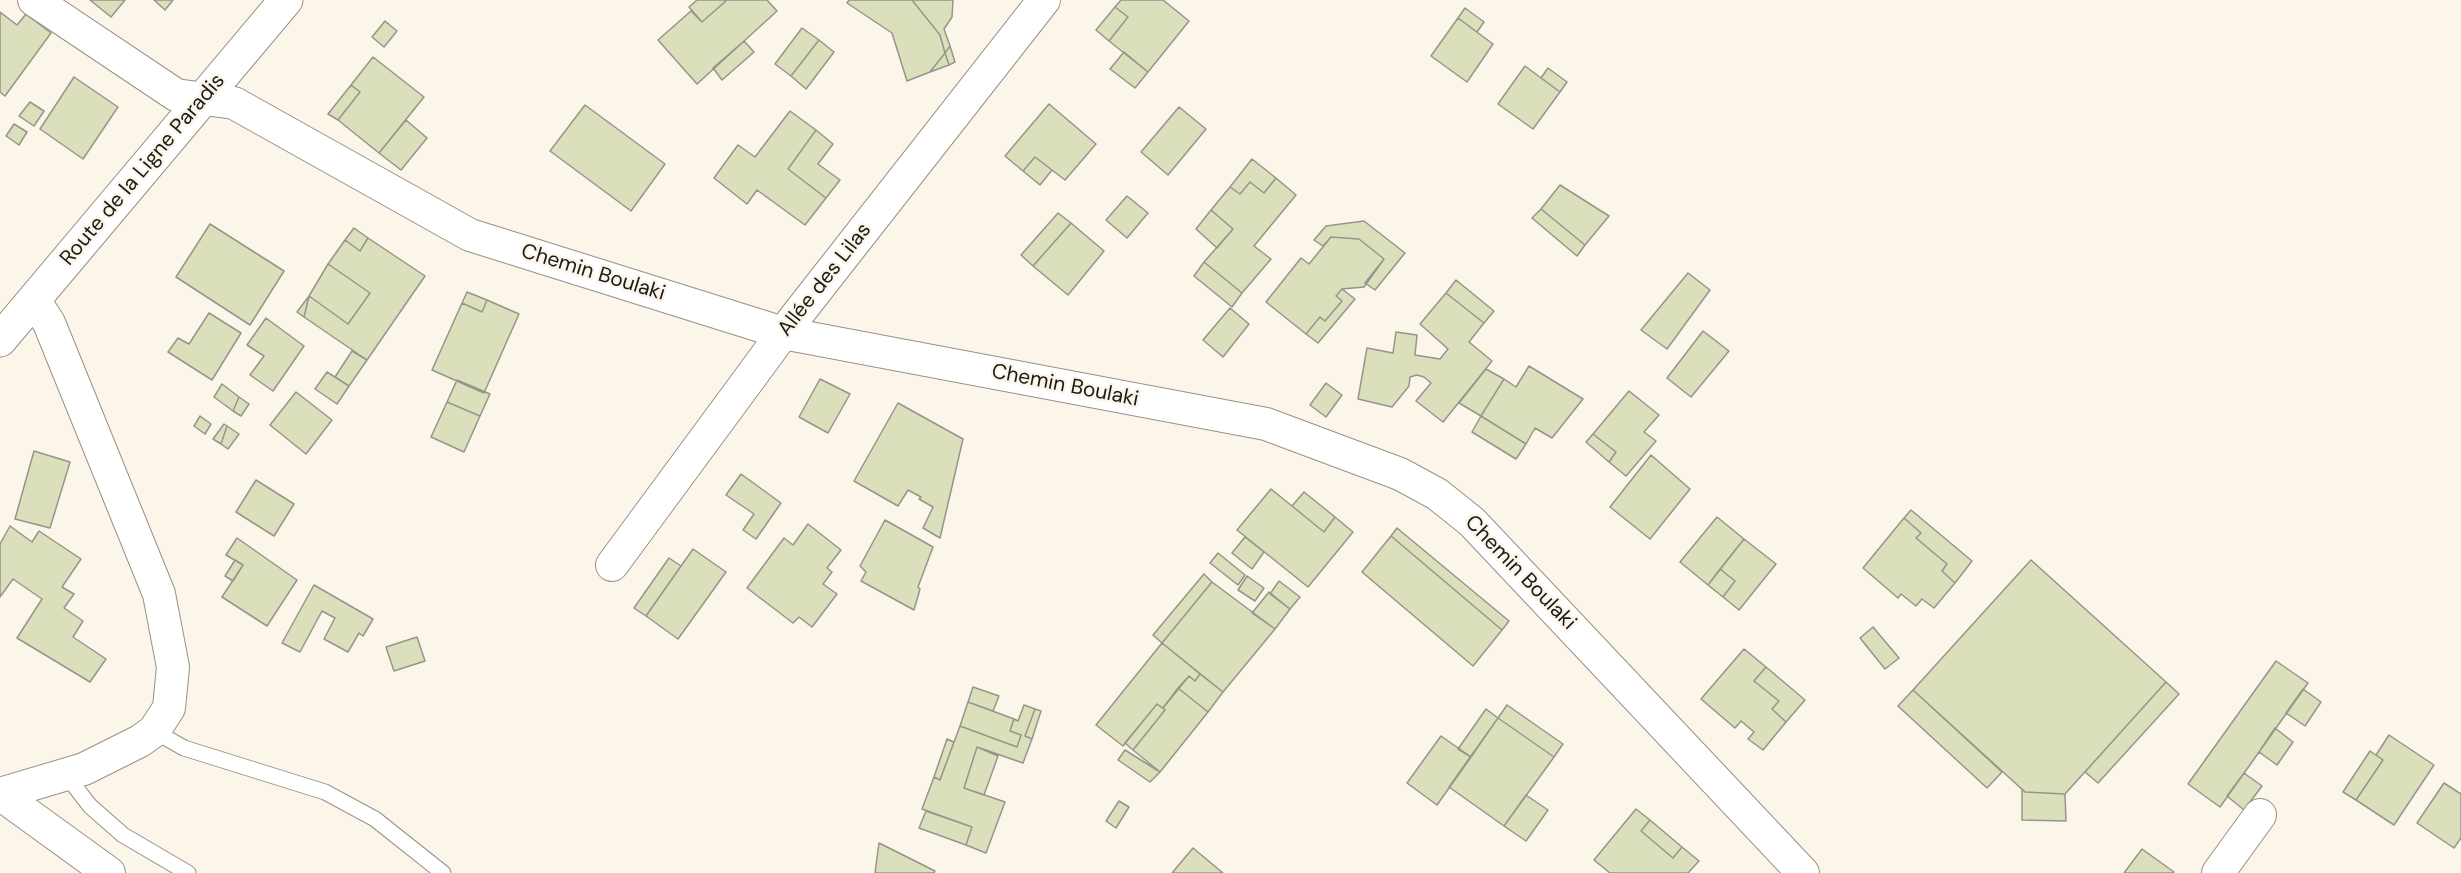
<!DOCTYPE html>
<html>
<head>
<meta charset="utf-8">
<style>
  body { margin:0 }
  canvas { display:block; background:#fcf5e9 }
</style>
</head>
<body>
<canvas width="2461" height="873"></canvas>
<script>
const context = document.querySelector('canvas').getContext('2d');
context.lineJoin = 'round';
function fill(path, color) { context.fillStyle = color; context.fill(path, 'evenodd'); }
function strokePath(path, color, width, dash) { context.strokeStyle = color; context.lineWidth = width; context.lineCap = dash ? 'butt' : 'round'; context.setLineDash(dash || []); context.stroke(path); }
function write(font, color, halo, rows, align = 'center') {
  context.font = font + ' "DM Sans",sans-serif'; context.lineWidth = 5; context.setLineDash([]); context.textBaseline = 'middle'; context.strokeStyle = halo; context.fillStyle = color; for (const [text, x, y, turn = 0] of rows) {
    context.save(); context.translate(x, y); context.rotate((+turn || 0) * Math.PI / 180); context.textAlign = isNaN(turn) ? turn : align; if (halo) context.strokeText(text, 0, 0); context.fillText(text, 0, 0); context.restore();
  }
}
const building = new Path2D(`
  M90,0H125L111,17Z
  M154,0H173L165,10Z
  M697,0H727L702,22L689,7Z
  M727,0H767L777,11L697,84L658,40L691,11L702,22Z
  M849,0H912L940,35L945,53L930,72L907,81L892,33L847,3Z
  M912,0H953L952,17L944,29L950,46L945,53L940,35Z
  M1121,0H1163L1189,21L1148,72L1109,41L1128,17L1115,7Z
  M1115,7L1128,17L1109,41L1096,30Z
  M1465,8L1484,22L1477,32L1458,18Z
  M0,12L17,25L26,14L51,33L5,96L0,92Z
  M1458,18L1493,44L1467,82L1431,56Z
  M385,21L397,31L384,47L372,37Z
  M802,28L819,40L791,76L775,64Z
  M819,40L834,52L806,89L791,76Z
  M744,41L754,52L722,80L713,68Z
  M950,46L955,62L949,65L945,53Z
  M1124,52L1148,72L1135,88L1110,69Z
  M945,53L949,65L930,72Z
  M373,57L424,97L379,153L338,120L360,92L351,85Z
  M1525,66L1560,92L1533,129L1498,104Z
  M1548,68L1567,82L1560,92L1541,78Z
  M74,77L118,107L83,159L40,129Z
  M351,85L360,92L338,120L328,114Z
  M30,102L44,111L34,126L19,116Z
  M1049,104L1096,144L1065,180L1035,157L1023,171L1005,156Z
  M585,105L665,164L631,211L550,151Z
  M1179,107L1206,129L1168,175L1141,152Z
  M790,111L816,130L788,169L826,198L805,225L757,190L747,204L714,178L738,145L755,157Z
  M406,120L427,138L401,170L379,153Z
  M14,124L27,132L19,145L6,136Z
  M816,130L833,144L818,164L840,180L826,198L788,169Z
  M1035,157L1052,170L1040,185L1023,171Z
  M1252,159L1276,178L1264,193L1250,182L1240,194L1230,187Z
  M1276,178L1296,195L1254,246L1271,259L1242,293L1204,262L1233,229L1211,210L1230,187L1240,194L1250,182L1264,193Z
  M1560,185L1609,216L1585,245L1541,209Z
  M1127,196L1148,213L1127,238L1106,220Z
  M1541,209L1585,245L1577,256L1532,218Z
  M1211,210L1233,229L1217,248L1196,229Z
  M1058,213L1071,223L1033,266L1021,255Z
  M1364,221L1405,253L1375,290L1365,283L1384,259L1359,239L1331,237L1323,246L1314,240L1326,226Z
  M1071,223L1104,251L1068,295L1033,266Z
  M210,224L284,271L250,325L176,277Z
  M354,228L368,238L360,251L345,240Z
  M1331,237L1359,239L1384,259L1364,287L1342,289L1336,296L1342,301L1325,321L1320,317L1306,334L1266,302L1301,258L1309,264Z
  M368,238L425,276L367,360L304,317L309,296L348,324L370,293L328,264L345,240L360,251Z
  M1204,262L1242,293L1232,307L1194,276Z
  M328,264L370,293L348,324L309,296Z
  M1688,273L1710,290L1667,349L1641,330Z
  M1456,280L1494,311L1484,323L1446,293Z
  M1342,289L1355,299L1318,343L1306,334L1320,317L1325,321L1342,301L1336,296Z
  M467,292L487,300L482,312L462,303Z
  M1446,293L1484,323L1469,342L1492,361L1443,422L1416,401L1431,383L1424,377L1417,375L1410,377L1409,386L1392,407L1358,399L1367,348L1393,353L1396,332L1417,335L1415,355L1440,359L1448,349L1420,324Z
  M309,296L304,317L297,312Z
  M487,300L519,314L484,393L432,370L462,303L482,312Z
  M1230,308L1249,324L1223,357L1203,340Z
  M209,313L241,333L212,380L168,352L178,338L189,344Z
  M266,318L304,346L273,391L250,375L264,356L247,345Z
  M1703,331L1729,351L1691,397L1667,378Z
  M352,351L367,360L349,386L335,377Z
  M1529,366L1583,399L1552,438L1535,428L1526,444L1481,416L1504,379L1516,387Z
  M1486,369L1504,379L1481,416L1459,403Z
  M327,372L349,386L337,404L315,389Z
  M820,379L850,394L828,433L799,417Z
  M457,380L490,394L480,416L447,402Z
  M1326,383L1342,395L1326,417L1310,405Z
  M222,384L239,397L233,411L214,397Z
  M1629,391L1659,415L1644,432L1656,441L1626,476L1609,462L1616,452L1593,434Z
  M296,392L332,420L306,454L270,425Z
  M239,397L249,404L241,416L233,411Z
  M447,402L480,416L464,452L431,437Z
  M898,403L963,439L940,538L923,528L933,507L919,499L921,497L908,490L898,506L854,481Z
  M200,416L211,424L205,434L194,426Z
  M1481,416L1526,444L1516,459L1472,432Z
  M224,424L227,426L221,444L213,439Z
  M227,426L239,434L228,449L221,444Z
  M1593,434L1616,452L1609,462L1586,442Z
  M34,451L70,462L50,528L15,519Z
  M1651,455L1690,489L1650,539L1610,507Z
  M741,474L781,503L756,539L743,530L754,514L726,495Z
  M256,480L294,504L274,536L236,512Z
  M1271,489L1324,532L1335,517L1353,532L1308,587L1237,530Z
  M1304,492L1335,517L1324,532L1292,506Z
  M1911,510L1972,561L1955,583L1942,571L1947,564L1916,538L1921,533L1904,518Z
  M1717,517L1744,539L1708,585L1680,562Z
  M1904,518L1921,533L1916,538L1947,564L1942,571L1955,583L1934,608L1922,599L1916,606L1901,594L1898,598L1863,568Z
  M885,520L933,547L918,587L920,589L914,610L861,581L866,572L860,566Z
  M808,524L841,550L827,568L832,572L823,584L837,594L812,627L799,617L793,623L747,588L784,538L793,545Z
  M10,526L32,542L39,531L81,559L62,587L74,594L64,608L83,621L73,637L106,659L90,682L17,638L42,599L13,579L0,597V544Z
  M1397,528L1509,621L1502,630L1391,536Z
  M1391,536L1502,630L1473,666L1362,572Z
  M1245,537L1264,552L1252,569L1232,553Z
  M237,538L297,580L267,626L222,597L243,565L226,555Z
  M1744,539L1776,564L1739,610L1723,597L1735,581L1720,569Z
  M693,549L726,572L678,639L646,616Z
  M1218,553L1245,575L1238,585L1210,563Z
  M669,558L681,566L646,616L634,608Z
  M235,560L243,565L233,581L225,576Z
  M2031,560L2166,682L2065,794L2025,792L1913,690Z
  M1720,569L1735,581L1723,597L1708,585Z
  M1204,574L1212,582L1162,643L1153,635Z
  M1247,576L1264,588L1255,601L1238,590Z
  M1279,581L1300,597L1290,609L1270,594Z
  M1212,582L1275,629L1223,692L1162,643Z
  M314,585L373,619L363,636L359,633L348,652L324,639L335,618L322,611L300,652L282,643Z
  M1269,592L1290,609L1275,629L1252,613Z
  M1873,627L1899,658L1885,669L1860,638Z
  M417,637L425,661L394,671L386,647Z
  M1162,643L1200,674L1195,681L1189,676L1163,708L1157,704L1123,746L1096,725Z
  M1744,649L1766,667L1754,681L1779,701L1772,709L1786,722L1763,750L1748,739L1754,732L1741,721L1735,728L1701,699Z
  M2276,661L2308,683L2220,807L2188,784Z
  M1766,667L1805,700L1786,722L1772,709L1779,701L1754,681Z
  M1200,674L1223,692L1208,712L1178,688L1189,676L1195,681Z
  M2166,682L2179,694L2098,783L2085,772Z
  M973,687L999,696L993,711L968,702Z
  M1178,688L1208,712L1160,772L1133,750L1165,710L1163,708Z
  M2303,689L2321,702L2305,726L2286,713Z
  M1913,690L2002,772L1987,788L1898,706Z
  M968,702L1014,719L1010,731L1021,735L1017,747L960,726Z
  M1157,704L1165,710L1133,750L1125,743Z
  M1024,705L1035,709L1025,736L1032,739L1023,763L977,747L964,788L1005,802L986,853L966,845L972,827L922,809L934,777L940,780L960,726L1017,747L1021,735L1010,731L1014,719L1018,721Z
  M1507,705L1563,744L1554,757L1498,718Z
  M1035,709L1041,711L1032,739L1025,736Z
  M1486,709L1498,718L1471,757L1458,749Z
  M1498,718L1554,757L1504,826L1449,787Z
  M2275,728L2293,742L2277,765L2259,752Z
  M2389,735L2434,765L2394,825L2356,800L2383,760L2376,755Z
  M1441,736L1471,757L1437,805L1407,783Z
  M947,739L954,742L940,780L934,777Z
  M977,747L998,756L984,795L964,788Z
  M1125,750L1160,772L1150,782L1118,760Z
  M2370,751L2383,760L2356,800L2343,792Z
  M2244,773L2262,786L2244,810L2227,796Z
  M2444,783L2461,794V838L2454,848L2417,823Z
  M2022,789L2025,792L2065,794L2066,821L2022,820Z
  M1526,795L1548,810L1526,841L1504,826Z
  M1119,801L1129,807L1116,828L1106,821Z
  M1636,809L1650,820L1641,831L1673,858L1682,847L1699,861L1688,873H1610L1594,860Z
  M926,811L972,827L966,845L919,828Z
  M1650,820L1682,847L1673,858L1641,831Z
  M879,843L935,871L934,873H875Z
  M1193,848L1223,873H1172Z
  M2142,849L2174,872L2173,873H2124Z`);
fill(building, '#dcdfbc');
strokePath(building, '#94968a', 1.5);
const lane = new Path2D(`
  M154,731L184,748L325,792L375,819L443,873
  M66,775L90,806L123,835L188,873`);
const street = new Path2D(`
  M34,0L176,95L234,103L470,235L783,333L1266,424L1400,474L1437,494L1472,522L1803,873
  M612,565L783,333L1044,0
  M0,794L84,769L140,741L154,731L169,708L173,667L159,594L49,323L34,300
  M0,794L109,873
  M2218,873L2260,815`);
const secondary = new Path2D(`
  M0,340L286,0`);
strokePath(lane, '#989287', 17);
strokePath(street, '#989287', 34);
strokePath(secondary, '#989287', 35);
strokePath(lane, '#fff', 15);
strokePath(street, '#fff', 32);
strokePath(secondary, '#fff', 33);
write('21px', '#1d1b17', '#fcf5e9', [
  ["Route de la Ligne Paradis",143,170,-50],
  ["Chemin Boulaki",593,273,17],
  ["Allée des Lilas",825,280,-52],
  ["Chemin Boulaki",1065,386,11],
  ["Chemin Boulaki",1520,573,46]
]);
</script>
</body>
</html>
